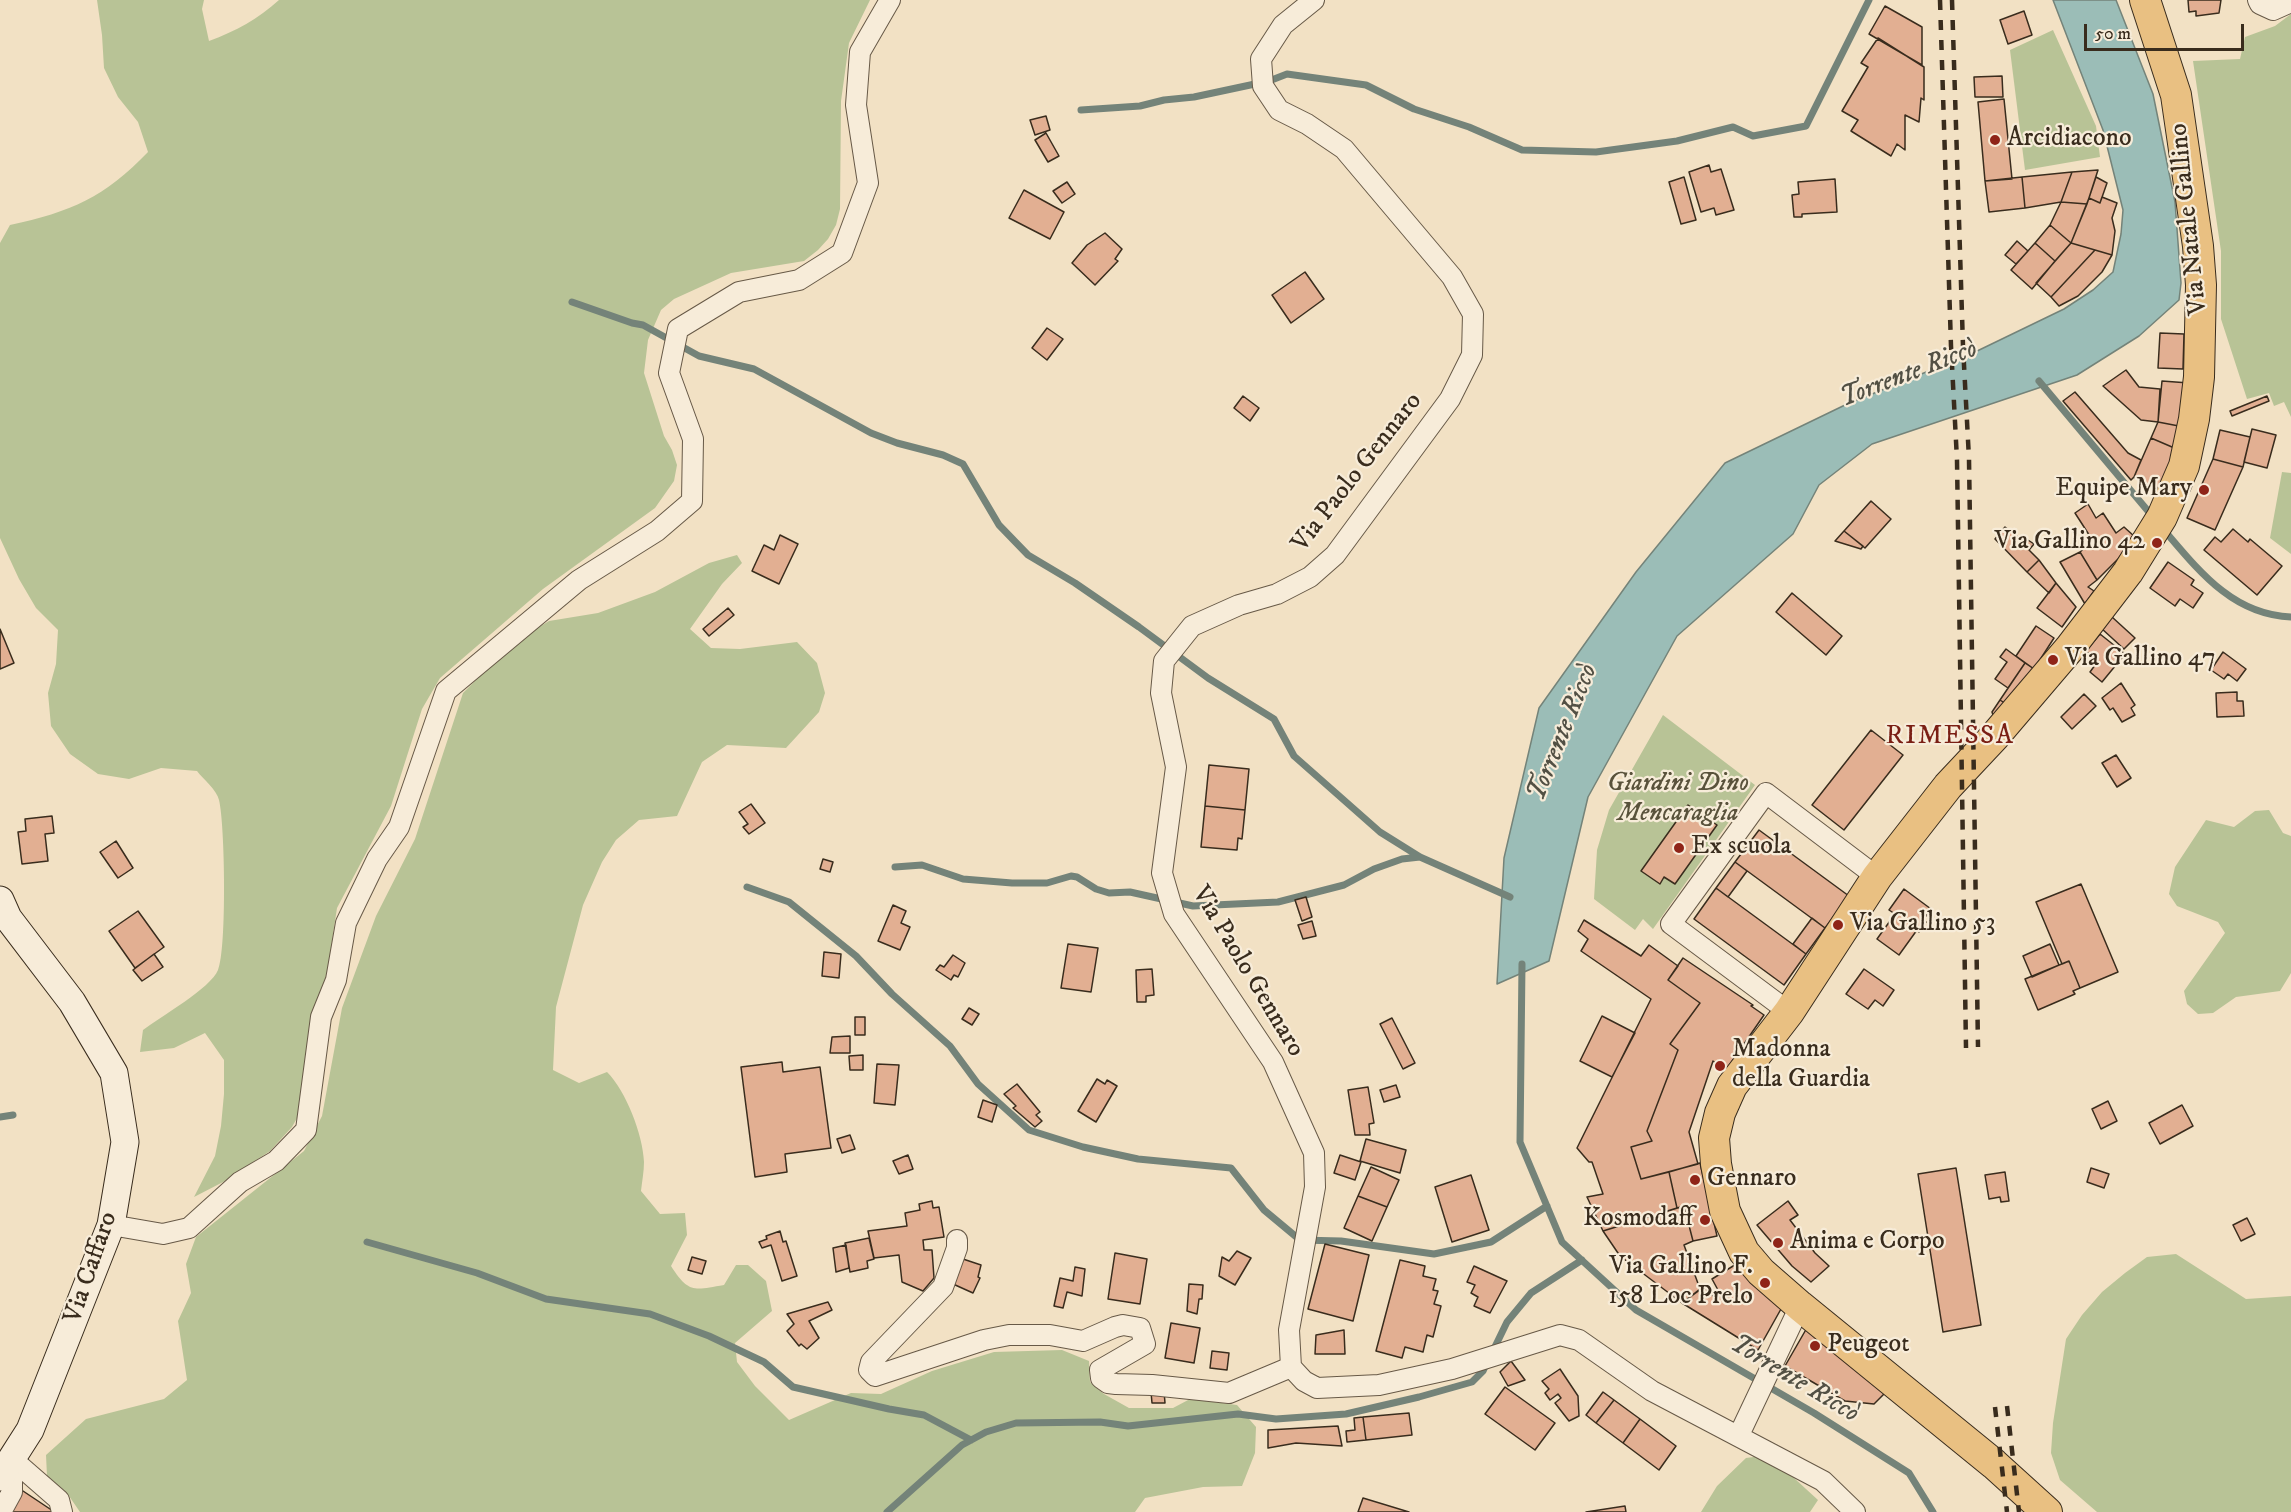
<!DOCTYPE html>
<html>
<head>
<meta charset="utf-8">
<style>
  body { margin:0 }
  #map { position:relative; width:2291px; height:1512px; overflow:hidden; background:#f2e1c4; font-family:"IM FELL DW Pica",serif }
  canvas { display:block }
  .scale { position:absolute; left:2084px; top:24px; width:160px; height:27px; box-sizing:border-box; border:3px solid #392c1d; border-top:0; padding-left:8px; font-size:18px; line-height:21px; white-space:nowrap; color:#392c1d; -webkit-text-stroke:4px #f7ecd9; paint-order:stroke }
</style>
</head>
<body>
<div id="map">
<canvas width="2291" height="1512"></canvas>
<div class="scale">50 m</div>
</div>
<script>
const context = document.querySelector('canvas').getContext('2d');
context.lineJoin = 'round';
function fill(path, color) { context.fillStyle = color; context.fill(path, 'evenodd'); }
function strokePath(path, color, width, dash) { context.strokeStyle = color; context.lineWidth = width; context.lineCap = dash ? 'butt' : 'round'; context.setLineDash(dash || []); context.stroke(path); }
function write(font, color, halo, rows, align = 'center') {
  context.font = font + ' "IM FELL DW Pica",serif'; context.lineWidth = 4.5; context.setLineDash([]); context.textBaseline = 'middle'; context.strokeStyle = halo; context.fillStyle = color; for (const [text, x, y, turn = 0] of rows) {
    context.save(); context.translate(x, y); context.rotate((+turn || 0) * Math.PI / 180); context.textAlign = isNaN(turn) ? turn : align; if (halo) context.strokeText(text, 0, 0); context.fillText(text, 0, 0); context.restore();
  }
}
fill(new Path2D(`
  M97,0H204L202,9L209,41C236,31 258,19 279,0H870L849,43L841,101L840,209L836,225L828,239L818,250L804,261L731,273L674,299L661,310L648,340L644,373L664,436L672,450L677,465L674,481L655,508L543,589L440,678L422,709L391,806L337,908L327,974L311,1015L301,1111L292,1127L270,1151L225,1181L194,1197L215,1156L221,1126L224,1094V1060L205,1033L174,1048L140,1052L143,1030C160,1017 211,988 218,970C227,949 225,824 219,800C217,790 203,779 197,771L161,768L129,779L98,774L70,754L51,726L48,693L56,664L58,630L36,608L19,579L0,538V243L10,225C71,212 105,197 148,152L138,122L118,97L104,68L102,35Z
  M2291,14V417L2284,402L2274,406L2269,393L2247,399L2221,319V251L2193,61L2240,59L2245,37L2275,26Z
  M2053,30L2096,126L2100,157L2025,170L2010,50Z
  M2282,472L2291,473V554L2270,538Z
  M737,555L742,563L722,584L690,629L711,648L740,649L797,642L817,663L825,693L819,712L786,748L727,745L702,762L677,816L639,820L616,840L602,862L583,905L556,1007L553,1070L579,1083L607,1072C626,1091 643,1135 644,1162C644,1172 642,1181 641,1191L660,1214L685,1213L687,1235L671,1266C689,1294 694,1290 724,1285L736,1265H748L766,1281L772,1311L735,1343L737,1362L755,1386L789,1420L851,1393L881,1394L932,1371L994,1352L1062,1350L1089,1361L1090,1382L1104,1394L1129,1408H1173L1190,1399L1237,1405L1256,1427L1255,1453L1242,1486L1203,1487L1145,1498L1135,1512H80L69,1496L47,1476L46,1455L86,1419L164,1399L187,1380L178,1321L191,1293L186,1264L196,1237L304,1151L322,1116L342,1008L376,916L415,839L463,693L514,642L549,621L598,613L655,592L709,563Z
  M1663,715L1755,785L1653,929L1643,919L1635,930L1594,899L1597,850L1609,810Z
  M2269,810L2283,833L2291,836V973L2280,991L2236,997L2213,1013L2198,1014L2187,1004L2184,991L2225,933L2218,922L2177,906L2169,894L2175,867L2206,820L2234,827L2255,811Z
  M2176,1254L2246,1299L2291,1296V1512H2097L2060,1480L2051,1453L2053,1423L2066,1339L2082,1315L2102,1292L2125,1273L2147,1257Z
  M1761,1456L1794,1478L1818,1500L1810,1512H1701L1717,1486L1746,1458Z`), '#b8c396');
const water = new Path2D(`
  M2053,0H2116L2153,94L2175,202L2181,283L2179,300L2139,336L2077,375L1872,444L1819,485L1793,534L1677,636L1588,797L1549,961L1497,984L1504,858L1539,708L1636,572L1725,463L1845,405L1973,353L2064,309L2093,290L2113,272L2121,234L2123,210L2103,130Z`);
fill(water, '#9bbdb7');
strokePath(water, '#748379', 1.5);
strokePath(new Path2D(`
  M1081,110L1140,106L1164,100L1194,97L1269,81L1287,74L1366,85L1414,109L1469,127L1522,150L1596,152L1677,141L1733,127L1753,136L1806,126L1869,0
  M572,302L632,323L643,325L699,356L754,369L871,433L897,443L943,455L963,464L999,525L1028,555L1075,583L1139,627L1208,678L1274,719L1294,756L1380,832L1420,857L1510,897
  M2039,381L2153,517
  M2164,530C2199,571 2233,615 2291,617
  M895,867L922,865L963,879L1012,883H1047L1071,876L1077,877L1096,889L1109,893L1130,892L1193,906L1278,902L1344,885L1374,869L1402,859L1420,857
  M747,887L789,902L856,956L892,994L950,1046L978,1084L1029,1130L1083,1147L1138,1159L1231,1168L1264,1210L1300,1240L1341,1241L1434,1254L1491,1242L1547,1206
  M1522,964L1520,1142L1562,1242L1636,1310L1814,1413L1909,1473L1933,1512
  M0,1117L13,1115
  M367,1242L477,1273L546,1299L650,1314L709,1336L764,1362L793,1387L889,1409L924,1415L971,1440
  M1492,1353L1507,1322L1531,1293L1582,1260
  M887,1512L962,1445L986,1432L1016,1423L1100,1422L1128,1426L1238,1414L1276,1419L1346,1414L1419,1397L1472,1382L1483,1371L1487,1362`), '#748379', 7);
const building = new Path2D(`
  M2188,0H2221L2219,13L2196,16V11L2189,12Z
  M1885,6L1922,27V65L1869,34Z
  M2024,11L2032,35L2008,44L2000,20Z
  M1878,38L1924,67V100L1921,98L1919,122L1905,115V150L1897,144L1891,156L1851,131L1858,120L1842,111L1868,67L1861,63Z
  M2002,76L2003,97H1975L1974,77Z
  M2004,99L2012,179L1985,181L1978,102Z
  M1046,116L1050,130L1035,135L1030,120Z
  M1046,133L1059,156L1048,162L1035,140Z
  M1709,165L1711,172L1721,169L1734,210L1716,215L1714,208L1701,212L1689,172Z
  M2098,170L2087,204L2061,202L2072,172Z
  M2072,172L2061,202L2025,208L2022,177Z
  M1684,177L1696,220L1681,224L1669,182Z
  M2022,177L2025,208L1989,212L1985,181Z
  M2096,177L2107,183L2100,203L2089,198Z
  M1835,179L1837,212L1802,214V217H1794L1792,195L1799,194L1798,182Z
  M1067,182L1075,194L1062,203L1053,191Z
  M1024,190L1064,212L1050,239L1009,218Z
  M2102,197L2117,203L2112,218L2115,231L2112,255L2071,243L2089,198L2100,203Z
  M2061,202L2087,204L2071,243L2050,225Z
  M2050,225L2071,243L2055,261L2035,243Z
  M1105,233L1122,249L1115,259L1118,261L1095,285L1072,263L1087,245Z
  M2017,241L2028,251L2016,264L2005,255Z
  M2035,243L2055,261L2032,289L2011,270Z
  M2071,243L2095,250L2051,297L2036,283Z
  M2095,250L2112,255L2102,272L2078,296L2059,306L2051,297Z
  M1305,272L1324,299L1291,323L1272,295Z
  M1047,328L1063,339L1047,360L1032,348Z
  M2160,333L2184,334L2183,369L2158,368Z
  M2126,370L2139,387L2160,389L2158,422L2141,420L2103,386Z
  M2162,381L2189,383L2184,427L2158,422Z
  M2075,392L2128,453L2141,460L2134,477L2131,480L2063,401Z
  M1243,396L1259,408L1250,421L1234,408Z
  M2267,396L2269,401L2232,416L2230,411Z
  M2158,422L2184,427L2179,450L2151,438Z
  M2252,429L2276,435L2267,468L2244,462Z
  M2220,430L2250,437L2243,467L2213,459Z
  M2151,438L2179,450L2164,503L2140,487L2143,482L2134,477Z
  M2213,459L2243,467L2215,530L2187,518Z
  M1871,501L1891,519L1865,548L1844,531Z
  M2088,504L2096,518L2103,513L2116,533L2124,527L2135,537L2118,559L2097,580L2080,552L2093,541L2075,513Z
  M2005,527L2023,541L2025,538L2034,544L2029,550L2039,560L2027,572L1995,539Z
  M2233,529L2248,542L2250,539L2282,566L2257,595L2204,550L2215,537L2221,542Z
  M1844,531L1863,546L1861,549L1835,541Z
  M780,535L798,544L779,584L752,571L764,545L774,550Z
  M2080,552L2097,580L2088,587L2094,591L2085,604L2060,562Z
  M2039,560L2056,583L2049,593L2027,572Z
  M2168,562L2194,580L2191,585L2203,593L2193,608L2180,599L2175,606L2150,588Z
  M2056,583L2076,607L2062,627L2037,608Z
  M1792,593L1842,636L1826,655L1776,612Z
  M728,608L734,615L709,636L703,629Z
  M2112,617L2135,638L2124,649L2101,628Z
  M2036,626L2054,638L2034,669L2016,656Z
  M0,629L14,663L0,669Z
  M2100,634L2125,654L2102,682L2090,672L2098,661L2086,651Z
  M2006,649L2025,663L2008,688L1995,679L2007,662L2000,657Z
  M2223,652L2246,669L2237,681L2228,674L2224,679L2211,670Z
  M2025,663L2034,669L2009,706L2000,700Z
  M2121,683L2135,705L2131,708L2135,715L2122,722L2113,708L2110,710L2102,698Z
  M2237,692V701H2243L2244,716L2217,717L2216,693Z
  M2084,694L2096,706L2072,729L2061,717Z
  M2000,700L2009,706L1996,724L1992,712Z
  M1871,730L1903,755L1844,830L1812,805Z
  M2116,755L2131,778L2117,787L2102,763Z
  M1209,765L1249,769L1245,810L1205,806Z
  M751,804L765,823L749,834L743,827L748,824L739,812Z
  M1688,805L1717,825L1675,884L1664,877L1660,884L1641,871Z
  M1205,806L1245,810L1242,839L1238,838L1237,850L1201,847Z
  M52,816L54,833L45,834L48,861L22,864L18,832L26,831L25,819Z
  M1759,830L1849,896L1825,928L1735,862Z
  M116,841L133,868L118,878L100,852Z
  M823,859L833,862L830,872L820,869Z
  M1735,862L1747,871L1728,897L1716,888Z
  M2081,884L2118,972L2080,988L2069,961L2062,964L2036,902Z
  M1716,888L1806,954L1784,985L1694,919Z
  M1904,889L1931,909L1923,920L1926,922L1919,932L1917,930L1899,955L1877,939L1895,914L1889,910Z
  M1306,897L1312,917L1302,921L1295,900Z
  M893,905L906,911L901,923L910,927L900,950L878,941Z
  M138,911L164,947L135,968L109,931Z
  M1812,918L1825,928L1806,954L1793,944Z
  M1584,920L1641,956L1649,945L1678,966L1668,980L1700,1003L1670,1044L1678,1050L1647,1131L1652,1141L1631,1147L1641,1179L1669,1172L1677,1208L1603,1231L1587,1197L1603,1194L1592,1162H1589L1577,1148L1651,999L1581,951L1588,939L1578,931Z
  M1312,921L1316,936L1303,939L1298,925Z
  M1068,944L1098,948L1091,992L1061,988Z
  M2050,944L2059,965L2032,977L2023,956Z
  M824,952L841,954L839,978L822,976Z
  M154,954L163,967L142,981L133,970Z
  M953,955L965,963L958,977L954,975L951,980L936,970L940,965L944,967Z
  M1683,958L1753,1005L1751,1006L1764,1015L1726,1070L1713,1061L1689,1132L1698,1164L1641,1179L1631,1147L1652,1141L1647,1131L1678,1050L1670,1044L1700,1003L1668,980Z
  M2069,961L2080,988L2073,991L2075,994L2038,1010L2025,979Z
  M1152,969L1154,995L1146,996V1002H1137L1136,970Z
  M1864,969L1894,990L1883,1006L1875,1000L1868,1009L1846,994Z
  M969,1008L979,1014L972,1025L962,1019Z
  M1602,1016L1635,1033L1612,1077L1580,1061Z
  M855,1017H865V1035H855Z
  M1392,1018L1415,1063L1403,1069L1380,1024Z
  M850,1036V1053H830L832,1037Z
  M863,1055V1070H850L849,1056Z
  M782,1062L783,1072L820,1067L831,1148L785,1154L787,1172L755,1177L741,1067Z
  M877,1064L899,1065L895,1105L874,1103Z
  M1097,1079L1105,1084L1107,1080L1117,1086L1096,1122L1078,1111Z
  M1017,1084L1040,1112L1036,1115L1042,1121L1035,1127L1013,1108L1016,1106L1004,1094Z
  M1396,1085L1400,1097L1384,1102L1380,1090Z
  M1368,1087L1374,1123L1369,1124L1370,1135H1355L1348,1090Z
  M983,1100L997,1105L992,1122L978,1117Z
  M2108,1101L2117,1121L2101,1129L2092,1109Z
  M2182,1105L2193,1126L2160,1144L2149,1123Z
  M850,1135L855,1149L842,1153L837,1139Z
  M1366,1139L1406,1150L1400,1173L1360,1161Z
  M908,1155L913,1169L899,1174L893,1161Z
  M1340,1155L1361,1162L1355,1180L1334,1173Z
  M1700,1163L1717,1236L1693,1241L1684,1206L1677,1208L1669,1172Z
  M1371,1167L1399,1180L1387,1207L1358,1196Z
  M1956,1168L1981,1325L1943,1332L1918,1174Z
  M2091,1168L2109,1174L2104,1188L2087,1182Z
  M2005,1172L2009,1201L2001,1202L2000,1197L1989,1199L1985,1175Z
  M1471,1175L1489,1230L1452,1242L1435,1187Z
  M1358,1196L1387,1207L1372,1241L1344,1228Z
  M932,1201L933,1208L939,1207L944,1237L923,1240L924,1250H932L934,1278L923,1291L902,1282L899,1255L874,1258L868,1231L907,1226L905,1213L920,1210L919,1204Z
  M1788,1201L1798,1215L1790,1220L1815,1253L1829,1266L1811,1282L1792,1266L1757,1225Z
  M1684,1206L1693,1241L1684,1245L1700,1289L1682,1303L1620,1256L1603,1231Z
  M2247,1218L2255,1234L2241,1241L2233,1225Z
  M780,1231L783,1242L786,1241L797,1276L782,1281L771,1245L762,1248L759,1242L767,1239L766,1236Z
  M869,1238L874,1259L867,1261L868,1268L850,1272L845,1243Z
  M1325,1244L1369,1255L1353,1321L1308,1309Z
  M846,1245L849,1268L836,1272L833,1248Z
  M1237,1251L1251,1258L1235,1285L1219,1276L1222,1257L1229,1261Z
  M1115,1253L1147,1259L1140,1304L1108,1299Z
  M692,1257L706,1261L702,1274L688,1270Z
  M963,1259L981,1265L978,1277L980,1278L973,1293L953,1284Z
  M1400,1260L1425,1266L1423,1276L1436,1279L1433,1290L1438,1291L1434,1304L1441,1306L1433,1337L1427,1335L1423,1352L1405,1347L1402,1358L1376,1351Z
  M1738,1263L1781,1309L1758,1350L1682,1303L1704,1287L1713,1296L1718,1290L1712,1279Z
  M1474,1266L1507,1281L1490,1313L1474,1306L1478,1297L1471,1293L1475,1285L1467,1282Z
  M1075,1267L1085,1269L1082,1296L1067,1292L1063,1308L1054,1306L1060,1278L1073,1281Z
  M1189,1284L1203,1285L1202,1299H1199L1197,1314L1187,1311Z
  M828,1302L832,1310L809,1321L819,1338L807,1349L801,1344L799,1346L787,1331L794,1324L787,1314Z
  M1171,1323L1200,1328L1194,1363L1165,1358Z
  M1808,1326L1887,1391L1874,1404L1845,1401L1785,1366Z
  M1344,1330L1345,1354H1315L1316,1335Z
  M1212,1351L1229,1353L1227,1370L1210,1368Z
  M1511,1361L1525,1380L1508,1386L1500,1372Z
  M1560,1369L1578,1396L1579,1416L1569,1421L1555,1403L1561,1398L1558,1394L1550,1400L1545,1393L1549,1389L1542,1381Z
  M1505,1387L1555,1423L1535,1450L1485,1414Z
  M1164,1391L1165,1403H1152L1151,1392Z
  M1603,1392L1614,1400L1596,1423L1586,1415Z
  M1614,1400L1640,1419L1623,1443L1596,1423Z
  M1409,1413L1412,1435L1366,1440L1363,1417Z
  M1363,1417L1366,1440L1347,1442L1346,1431L1355,1430L1354,1418Z
  M1640,1419L1676,1446L1659,1470L1623,1443Z
  M1338,1426L1342,1446L1296,1443L1268,1448V1430Z
  M20,1489L53,1511L52,1512H8Z
  M1363,1498L1409,1512H1358Z
  M1625,1506L1626,1512H1586Z`);
fill(building, '#e2af92');
strokePath(building, '#392c1d', 1.5);
const street = new Path2D(`
  M1314,0L1283,25L1261,59L1263,86L1279,110L1307,124L1344,149L1452,277L1473,314L1472,355L1450,399L1335,555L1310,577L1277,594L1239,605L1192,626L1164,661L1161,693L1176,767L1162,873L1174,914L1273,1062L1314,1153L1315,1187L1289,1330L1291,1367L1304,1381L1317,1388L1379,1385L1452,1369L1560,1335L1579,1340L1652,1391L1823,1481L1855,1512
  M2258,0L2260,4L2273,10L2291,2
  M1789,1012L1671,924L1766,793L1877,877
  M111,1225L163,1234L189,1228L240,1182L276,1161L306,1130L321,1017L336,980L346,923L377,859L399,827L446,691L579,580L657,531L692,501L693,439L669,373L678,329L739,292L799,280L842,253L868,183L856,105L860,52L890,0
  M957,1240V1248L943,1287L871,1362L869,1370L875,1376L984,1340L1009,1335H1050L1083,1341L1115,1327L1123,1325L1140,1328L1145,1344L1100,1370L1101,1378L1108,1383L1116,1384L1152,1385L1229,1393L1291,1367
  M1739,1435L1800,1306
  M12,1459L59,1500L62,1512
  M1,1512L12,1492V1459`);
const secondary = new Path2D(`
  M0,900L8,918L72,1002L114,1073L125,1142L111,1225L30,1430L0,1477`);
const primary = new Path2D(`
  M2047,1512L1994,1464L1800,1306L1761,1272L1744,1252L1725,1211L1716,1164L1714,1138L1720,1113L1732,1086L1789,1012L1877,877L1948,786L1994,737L2069,649L2128,572L2162,517L2184,466L2194,419L2199,377L2201,285L2198,246L2176,95L2145,0`);
strokePath(street, '#675947', 22);
strokePath(secondary, '#392c1d', 29);
strokePath(primary, '#392c1d', 32);
strokePath(street, '#f7ecd9', 20);
strokePath(secondary, '#f7ecd9', 27);
strokePath(primary, '#e9c082', 30);
strokePath(new Path2D(`
  M1940,0L1951,346L1957,460L1966,1048
  M1952,0L1963,346L1969,459L1978,1047
  M2007,1406L2019,1512
  M1995,1407L2007,1512`), '#392c1d', 4.5, [10, 10]);
for (const [x, y, r, color] of [
  [1995,140,6,"#8f2418"],
  [2204,490,6,"#8f2418"],
  [2157,543,6,"#8f2418"],
  [2053,660,6,"#8f2418"],
  [1679,848,6,"#8f2418"],
  [1838,925,6,"#8f2418"],
  [1720,1066,6,"#8f2418"],
  [1695,1180,6,"#8f2418"],
  [1705,1220,6,"#8f2418"],
  [1778,1243,6,"#8f2418"],
  [1765,1283,6,"#8f2418"],
  [1815,1346,6,"#8f2418"]
]) { const dot = new Path2D(); dot.arc(x, y, r, 0, 2 * Math.PI); context.fillStyle = color; context.fill(dot); strokePath(dot, '#f7ecd9', 2); }
write('26px', '#392c1d', '#f7ecd9', [
  ["Arcidiacono",2007,140],
  ["Equipe Mary",2192,490,"right"],
  ["Via Gallino 42",2145,543,"right"],
  ["Via Gallino 47",2065,660],
  ["Ex scuola",1691,848],
  ["Via Gallino 53",1850,925],
  ["Madonna",1732,1051],
  ["della Guardia",1732,1081],
  ["Gennaro",1707,1180],
  ["Kosmodaff",1693,1220,"right"],
  ["Anima e Corpo",1790,1243],
  ["Via Gallino F.",1753,1268,"right"],
  ["158 Loc Prelo",1753,1298,"right"],
  ["Peugeot",1827,1346]
], 'left');
write('26px', '#392c1d', '#f7ecd9', [
  ["Via Natale Gallino",2190,219,-96],
  ["Via Paolo Gennaro",1358,473,-52],
  ["Via Paolo Gennaro",1247,972,59],
  ["Via Caffaro",92,1268,-71]
]);
write('italic 26px', '#59523b', '#f7ecd9', [
  ["Giardini Dino",1678,785],
  ["Mencaraglia",1678,815]
]);
write('italic 27px', '#525044', '#f7ecd9', [
  ["Torrente Riccò",1909,375,-21],
  ["Torrente Riccò",1564,733,-68],
  ["Torrente Riccò",1794,1380,31]
]);
context.letterSpacing = '1.5px';
write('27px', '#7a1f14', '#f7ecd9', [
  ["RIMESSA",1950,737]
]);
context.letterSpacing = '0px';
</script>
</body>
</html>
